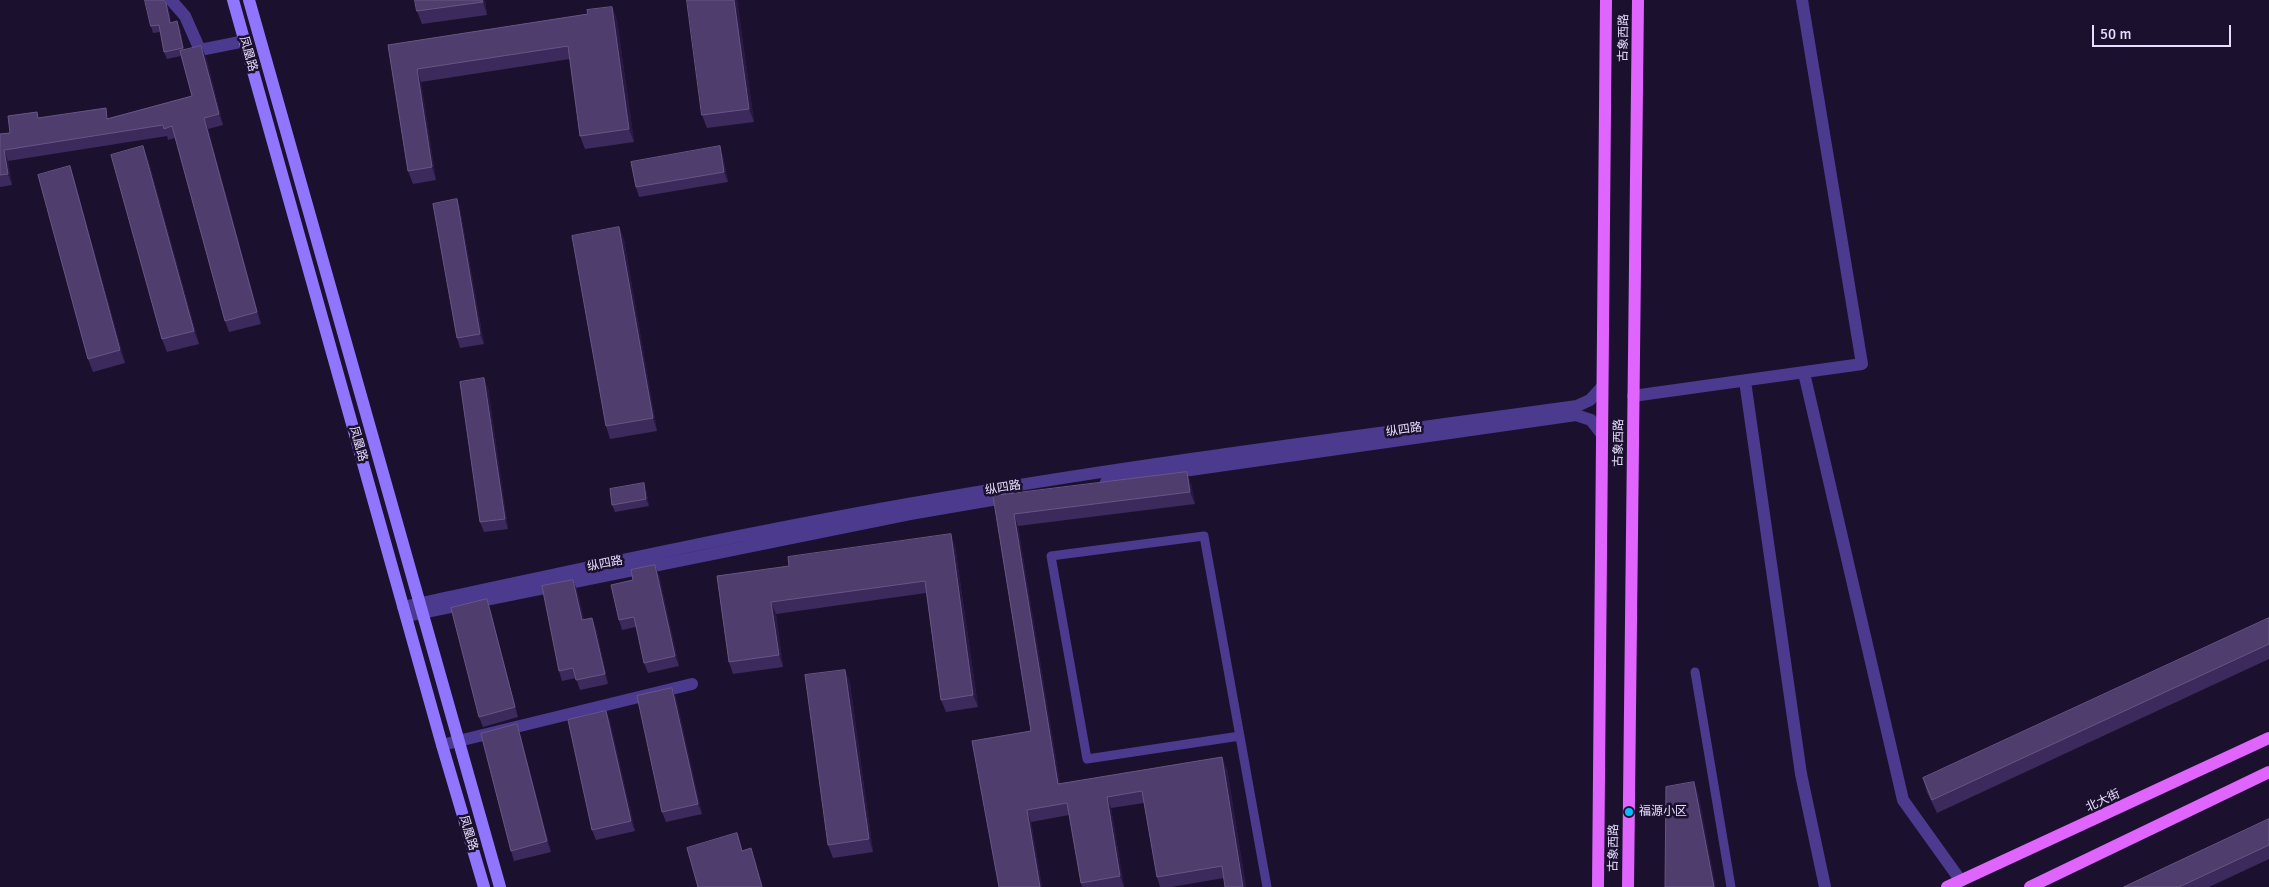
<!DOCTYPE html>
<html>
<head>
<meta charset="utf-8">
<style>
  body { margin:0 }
  #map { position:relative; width:2269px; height:887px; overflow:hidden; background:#1b112e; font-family:Signika,sans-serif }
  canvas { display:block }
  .scale { position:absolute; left:2092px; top:25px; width:139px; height:22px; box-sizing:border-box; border:2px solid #e8deff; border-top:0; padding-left:6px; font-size:15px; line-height:18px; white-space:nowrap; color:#e8deff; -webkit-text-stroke:4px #1b112e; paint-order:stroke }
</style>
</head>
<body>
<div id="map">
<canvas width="2269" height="887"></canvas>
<div class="scale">50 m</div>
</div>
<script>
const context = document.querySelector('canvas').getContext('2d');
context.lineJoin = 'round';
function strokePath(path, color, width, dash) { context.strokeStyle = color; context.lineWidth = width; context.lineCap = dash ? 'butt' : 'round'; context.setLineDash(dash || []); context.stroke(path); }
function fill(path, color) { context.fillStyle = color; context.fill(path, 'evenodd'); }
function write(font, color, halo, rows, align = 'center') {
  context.font = font + ' Signika,"Noto Sans SC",sans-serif'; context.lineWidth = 5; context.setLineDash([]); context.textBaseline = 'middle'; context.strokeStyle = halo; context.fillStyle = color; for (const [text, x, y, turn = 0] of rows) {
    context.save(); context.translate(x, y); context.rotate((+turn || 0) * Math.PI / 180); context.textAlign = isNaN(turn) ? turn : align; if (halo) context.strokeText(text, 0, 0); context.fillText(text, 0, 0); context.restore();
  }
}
strokePath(new Path2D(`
  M1695,672L1731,887
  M1240,736L1087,759L1051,556L1204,536L1267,887`), '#4c3a8f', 9);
strokePath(new Path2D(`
  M171,0L185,16L200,50L245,41
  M1804,373L1903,800L1961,881
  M1745,381L1801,774L1825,887
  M1633,396L1862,364L1802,0
  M1106,482L1576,415L1591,420L1601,433
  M403,607C571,571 739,534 908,504C1129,464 1354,437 1577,406L1590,400L1601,388
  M406,616L910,514L1009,497
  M442,745L692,684`), '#4c3a8f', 12);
strokePath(new Path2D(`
  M233,0L442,745L484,887
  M249,0L500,887`), '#9075ff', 12);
strokePath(new Path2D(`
  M1598,887L1606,0
  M1628,887L1638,0
  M1947,887L2269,738
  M2030,887L2269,772`), '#e065ff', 12);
fill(new Path2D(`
  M485,0L487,15L422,24L417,11Z
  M737,0L754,122L707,128L702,115Z
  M166,3L169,10L171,22L180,28L184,50L206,57L223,125L208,129L261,324L229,332L225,321L175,138L168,140L167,136L8,161L12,185L0,187V134L10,133L40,118H109L192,96L181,56L167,59L164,52L160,32L153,33L151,26Z
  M612,7L617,20L634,142L585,149L580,136L570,59L421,82L436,180L413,184L408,171L388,45L588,14Z
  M723,156L728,182L639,197L636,187Z
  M148,159L199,344L167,352L162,339Z
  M70,166L74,179L125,363L93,372L88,359Z
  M457,199L460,209L484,344L460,348L457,338Z
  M619,227L624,240L657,431L610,439L606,426Z
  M488,388L508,529L484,532L480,522Z
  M1191,484L1195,504L1018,526L1060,784L1227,769L1246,887H1225L1224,878L1171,887H1160L1157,877L1144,803L1111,808L1124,887H1082L1081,883L1069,815L1031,822L1042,887H999L1031,731L993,496Z
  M646,490L649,506L615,512L612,505Z
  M955,546L978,707L946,712L941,700L926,593L776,614L783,667L733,674L729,662L717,576Z
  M659,575L679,666L648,673L644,663L636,627L622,630L619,620L633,580Z
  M573,580L577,590L584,620L596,628L608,684L580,690L576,678L562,681L559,671Z
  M490,609L518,717L483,727L479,717Z
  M2269,618V659L1937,813L1927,792L1923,778Z
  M845,670L850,683L873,852L833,858L828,845Z
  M672,688L676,698L702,814L666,822L662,812Z
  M606,711L610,721L635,831L596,840L592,830Z
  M517,724L520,734L551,852L514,861L511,851Z
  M2269,819V859L2209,887H2124Z`), '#3d2a5c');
fill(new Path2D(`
  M482,0H485L487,15L483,2Z
  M734,0H737L754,122L749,109Z
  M166,3L169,10L173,29L170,23Z
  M612,7L617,20L634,142L629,129Z
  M177,21L180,28L185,55L183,48Z
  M201,46L206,57L223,125L219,114Z
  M417,69L421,82L436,180L432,167Z
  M204,118L208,129L261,324L257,312Z
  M143,146L148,159L199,344L194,331Z
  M720,146L723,156L728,182L724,172Z
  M4,150L8,161L12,185L8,174Z
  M70,166L74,179L125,363L120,350Z
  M457,199L460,209L484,344L480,334Z
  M619,227L624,240L657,431L653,418Z
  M484,378L488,388L508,529L505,519Z
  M1187,472L1191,484L1195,504L1190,492Z
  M644,483L646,490L649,506L646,499Z
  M1014,514L1018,526L1062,796L1058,784Z
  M951,534L955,546L978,707L973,695Z
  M655,565L659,575L679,666L675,656Z
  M573,580L577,590L586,630L582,620Z
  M487,599L490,609L518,717L515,707Z
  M771,602L776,614L783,667L779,655Z
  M592,618L596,628L608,684L605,674Z
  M845,670L850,683L873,852L869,839Z
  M672,688L676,698L702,814L698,804Z
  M606,711L610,721L635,831L631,821Z
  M517,724L520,734L551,852L547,841Z
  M1222,757L1227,769L1246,887H1243Z
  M1694,782L1699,795L1716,887H1714Z
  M1107,797L1111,808L1124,887L1120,876Z
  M1027,810L1031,822L1042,887H1040Z
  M751,848L756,862L763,887H762Z`), '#281842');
const building = new Path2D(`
  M145,0H164L166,3L170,23L177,21L183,48L164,52L159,25L151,26Z
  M415,0H482L483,2L417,11Z
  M687,0H734L749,109L702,115Z
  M612,7L629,129L580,136L568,46L417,69L432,167L408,171L388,45L588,14L587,10Z
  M201,46L219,114L204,118L257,312L225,321L172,126L164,129L163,125L4,150L8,174L0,175V134L10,133L8,116L37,112L38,118L106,108L107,119L192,96L180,51Z
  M143,146L194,331L162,339L111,155Z
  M720,146L724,172L636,187L631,162Z
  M70,166L120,350L88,359L38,175Z
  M457,199L480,334L457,338L433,204Z
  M619,227L653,418L606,426L572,236Z
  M484,378L505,519L480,522L460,382Z
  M1187,472L1190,492L1014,514L1058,784L1222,757L1243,887H1225L1222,866L1157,877L1142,791L1107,797L1120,876L1081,883L1067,803L1027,810L1040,887H999L972,741L1031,731L993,496Z
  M644,483L646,499L612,505L610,489Z
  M951,534L973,695L941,700L925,581L771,602L779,655L729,662L717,576L789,566L788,557Z
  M655,565L675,656L644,663L634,617L619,620L611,585L633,580L631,570Z
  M573,580L582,620L592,618L605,674L576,680L573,668L559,671L542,586Z
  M487,599L515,707L479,717L451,608Z
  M2269,618V644L1932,800L1923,778Z
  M845,670L869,839L828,845L805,675Z
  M672,688L698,804L662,812L637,696Z
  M606,711L631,821L592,830L568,720Z
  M517,724L547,841L511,851L481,734Z
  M1694,782L1714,887H1665L1666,787Z
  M2269,819V845L2179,887H2124Z
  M737,833L742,851L751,848L762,887H698L687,848Z`);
fill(building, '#4f3d6e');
strokePath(building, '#675684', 1);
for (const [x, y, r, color] of [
  [1629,812,5,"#0abcff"]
]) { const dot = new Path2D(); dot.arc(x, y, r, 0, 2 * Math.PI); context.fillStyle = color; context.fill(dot); strokePath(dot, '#1b112e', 2); }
write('12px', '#e8deff', '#1b112e', [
  ["古象西路",1624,38,-89],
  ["凤凰路",248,54,74],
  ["纵四路",1404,430,-8],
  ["古象西路",1619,443,-89],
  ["凤凰路",358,444,74],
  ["纵四路",1003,488,-9],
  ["纵四路",605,564,-11],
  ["北大街",2103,801,-25],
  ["凤凰路",468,833,73],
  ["古象西路",1614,848,-89]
]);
write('12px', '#e8deff', '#1b112e', [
  ["福源小区",1639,812]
], 'left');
</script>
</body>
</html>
